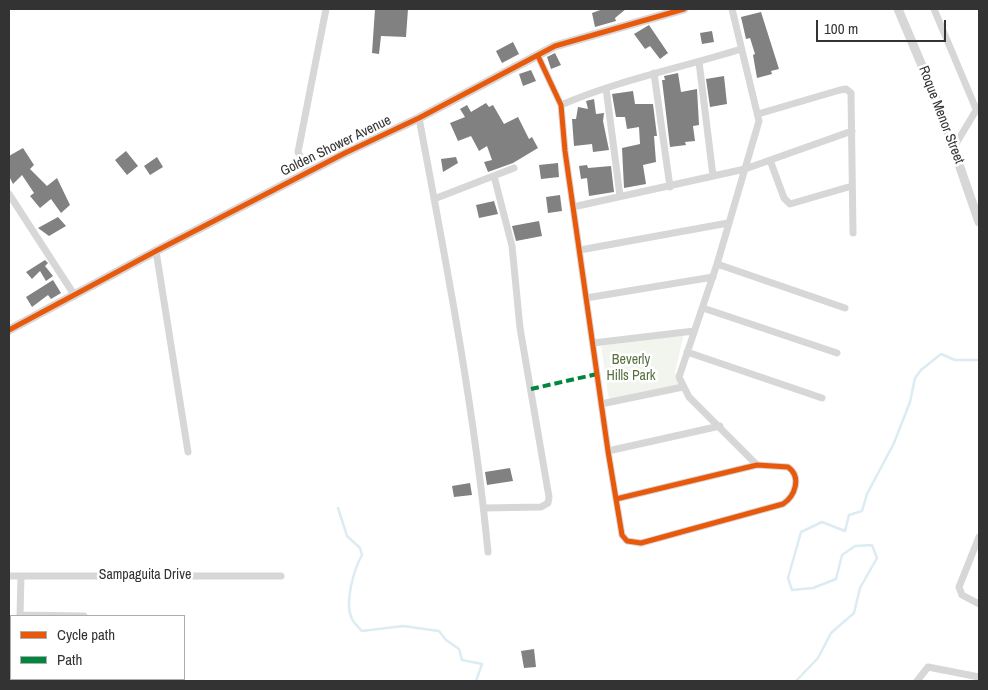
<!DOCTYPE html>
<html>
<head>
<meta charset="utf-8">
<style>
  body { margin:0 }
  #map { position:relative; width:988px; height:690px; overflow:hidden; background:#fff; font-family:"Archivo Narrow",sans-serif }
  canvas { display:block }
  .frame { position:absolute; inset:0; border:10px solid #333; pointer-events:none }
  .legend { position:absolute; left:10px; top:615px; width:175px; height:65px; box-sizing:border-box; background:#fff; border:1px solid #adadad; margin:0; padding:6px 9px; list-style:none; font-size:15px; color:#333 }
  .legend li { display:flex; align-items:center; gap:10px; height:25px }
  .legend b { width:25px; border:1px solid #adadad }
  .scale { position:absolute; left:816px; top:20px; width:130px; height:22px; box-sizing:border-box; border:2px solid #333; border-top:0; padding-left:6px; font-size:15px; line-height:18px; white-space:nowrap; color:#333; -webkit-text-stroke:4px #fff; paint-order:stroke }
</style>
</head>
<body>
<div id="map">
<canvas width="988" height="690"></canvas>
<div class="frame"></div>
<ul class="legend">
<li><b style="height:6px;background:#e8590c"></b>Cycle path</li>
<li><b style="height:6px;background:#00873e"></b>Path</li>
</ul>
<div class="scale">100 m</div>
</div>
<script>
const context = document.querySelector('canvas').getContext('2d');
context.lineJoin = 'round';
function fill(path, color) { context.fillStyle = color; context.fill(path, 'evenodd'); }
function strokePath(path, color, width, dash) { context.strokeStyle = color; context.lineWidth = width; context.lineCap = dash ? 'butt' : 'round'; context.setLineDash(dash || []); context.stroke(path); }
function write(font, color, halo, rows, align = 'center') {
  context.font = font + ' "Archivo Narrow",sans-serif'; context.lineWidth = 5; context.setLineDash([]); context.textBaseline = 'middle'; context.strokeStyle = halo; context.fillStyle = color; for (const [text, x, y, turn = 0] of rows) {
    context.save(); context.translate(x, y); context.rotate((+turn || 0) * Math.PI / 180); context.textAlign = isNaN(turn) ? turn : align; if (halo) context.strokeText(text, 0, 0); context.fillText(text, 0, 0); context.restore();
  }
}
fill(new Path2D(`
  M684,334L675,372L681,385L609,400L601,346Z`), '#f1f5ed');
strokePath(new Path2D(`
  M338,508L347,536L360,548L362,555C354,569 344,603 352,619C354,623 359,628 362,631L403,626L439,631L446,640L459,649L462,660L482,664L476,681
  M796,681L818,658L831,633L854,613L860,588L877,558L872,545L855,546L842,555L836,579L813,588L792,590L788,578L801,532L822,522L845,531L849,515L862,511L867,494L894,443L910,402L915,378L921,370L941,354L955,360H979`), '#ddebf3', 2.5);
fill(new Path2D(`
  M375,9H408L406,37L381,36L379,54L372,53Z
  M603,9H626L615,18L616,21L595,27L592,13Z
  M761,12L779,69L771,71L772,74L757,78L753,55L755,54L750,38L746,39L741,17Z
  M649,25L668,53L660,59L650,46L645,49L634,34Z
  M712,31L714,42L702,44L700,33Z
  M513,42L519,54L502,63L496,51Z
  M555,53L561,65L551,69L547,57Z
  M531,70L536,81L523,86L519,74Z
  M678,73L681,92L697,89L699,125L693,126L695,141L685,142L686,145L670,147L662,80H665L664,76Z
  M724,76L727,104L710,107L706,79Z
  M633,91L635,104H653L657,136H654L656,162L643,165L646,184L624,188L622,148L640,144L639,127L627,129L625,117H616L612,94Z
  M594,99L596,114L604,113L603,121L609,150L593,152L592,144L574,146L572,119H576L578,107L588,109L586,101Z
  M486,103L489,107L493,105L504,124L518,117L529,139L532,137L538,148L513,163L488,172L484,162L492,160L487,146L479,151L471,136L458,141L450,123L465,117L460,109L467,105L471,112Z
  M23,148L34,165L30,169L47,186L57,178L70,205L61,213L51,199L40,208L30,196L34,193L22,175L13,184L9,176V156Z
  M126,151L138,166L127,175L115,160Z
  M157,157L163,167L150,175L144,166Z
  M456,157L458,163L443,172L441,159Z
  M558,163L559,177L541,179L539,165Z
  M587,165L588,168L611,166L614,192L589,196L587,178L581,179L579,166Z
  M560,195L562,211L548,213L546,197Z
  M494,201L498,214L479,218L476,205Z
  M58,217L66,226L49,236L38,228Z
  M539,221L542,236L516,241L512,226Z
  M45,260L48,263L45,266L53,276L46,281L40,271L32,279L26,272Z
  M53,280L61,293L51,299L48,295L32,307L26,297Z
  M510,468L513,481L487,485L485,472Z
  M470,483L472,495L454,497L452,486Z
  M534,649L536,667L524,668L521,651Z`), '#818181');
strokePath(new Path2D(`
  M732,9L759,121L717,264L679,377L689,397L757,465
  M934,9L976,109
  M538,56L561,105L565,151L608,451L622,535L627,541L641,543L783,504C795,496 802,477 788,467L757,465L616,499
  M699,62L713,176
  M654,73L670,187
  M606,88L620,196
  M561,105C619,80 681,68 741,49
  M758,114L840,90L846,89L851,93L853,233
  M419,118C446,262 474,406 488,552
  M954,147L978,107
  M770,160L784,198L790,204L852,186
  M308,173L298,152L326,9
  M9,194L75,296
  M434,199L514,168
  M573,207L745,169L852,131
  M580,250L728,223
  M156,251L188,452
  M717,264L845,308
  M586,298L713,277
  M703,308L837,353
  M593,343L694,331
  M687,352L822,398
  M601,404L683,387
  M608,451L720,426
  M484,508L541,507L548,503L549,497L520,328L512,246L494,176
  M979,537L959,587L962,595L979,604
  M9,576H281
  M20,615L84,616
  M20,616L21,576
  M9,659H11
  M24,679L32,681
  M917,681L928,667L979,677`), '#d7d7d7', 7);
strokePath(new Path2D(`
  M898,9L937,101L979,222
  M9,330L156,251L345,153L419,118L555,46L684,9`), '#d7d7d7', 9);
strokePath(new Path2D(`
  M531,389L597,374`), '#00873e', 4, [8, 4]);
strokePath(new Path2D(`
  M538,56L561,105L565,151L608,451L622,535L627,541L641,543L783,504C795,496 802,477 788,467L757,465L616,499
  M9,330L156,251L345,153L419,118L555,46L684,9`), '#e8590c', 5);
write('14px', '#333', '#fff', [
  ["Roque Menor Street",941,115,69],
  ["Golden Shower Avenue",336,146,-26],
  ["Sampaguita Drive",145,575]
]);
write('14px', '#56703f', '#fff', [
  ["Beverly",631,360],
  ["Hills Park",631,376]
]);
</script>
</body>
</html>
